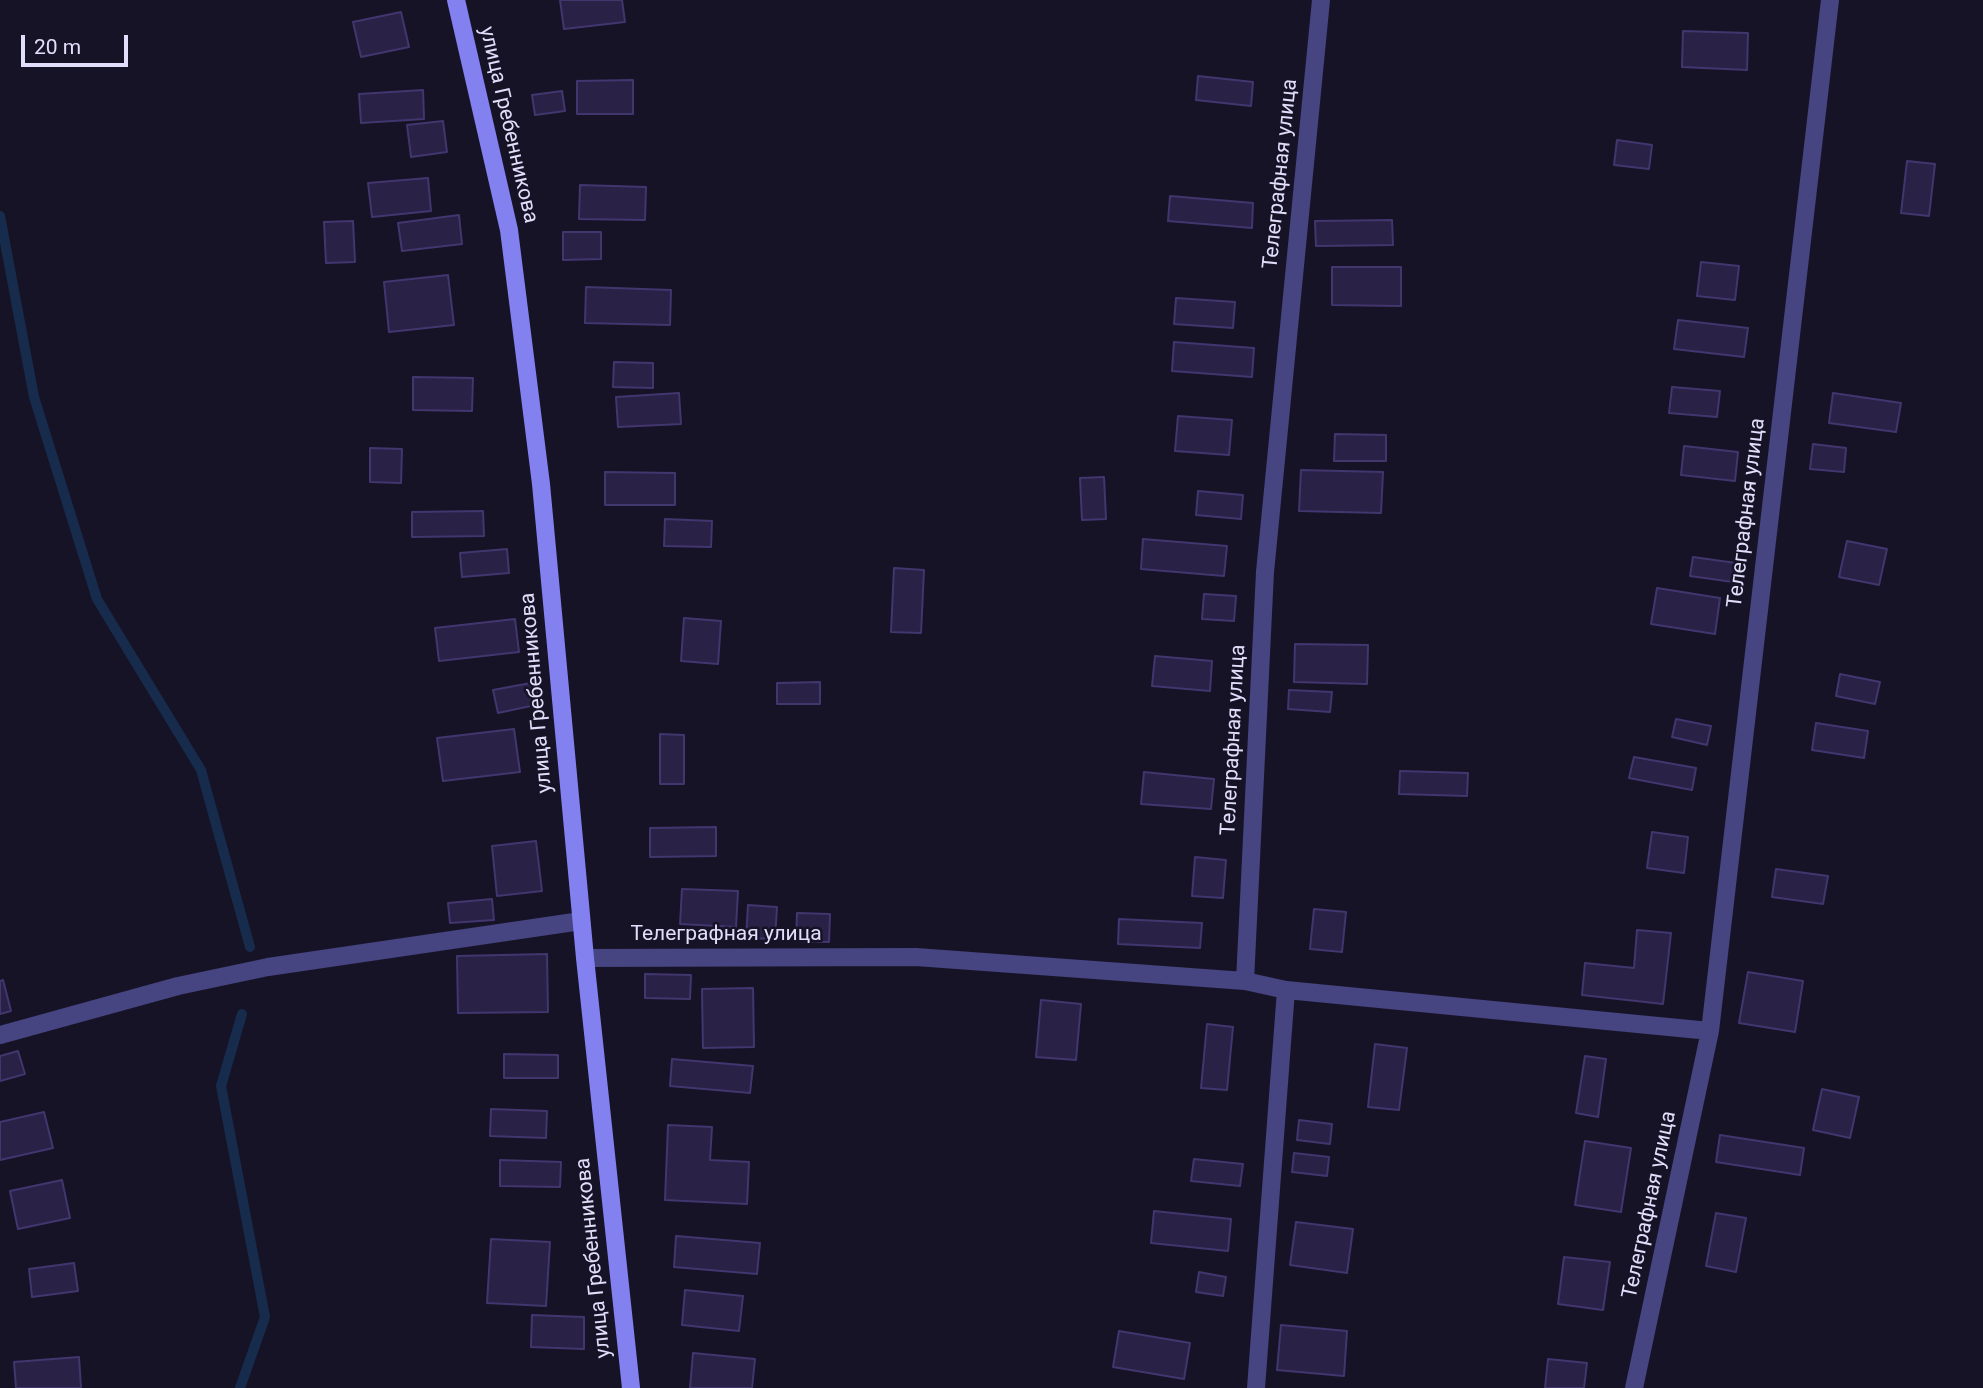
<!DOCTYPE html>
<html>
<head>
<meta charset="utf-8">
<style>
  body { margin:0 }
  #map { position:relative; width:1983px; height:1388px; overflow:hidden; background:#171327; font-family:Roboto,sans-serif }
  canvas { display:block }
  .scale { position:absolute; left:21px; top:35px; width:107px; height:32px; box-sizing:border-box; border:4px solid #e1defb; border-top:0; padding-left:9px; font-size:21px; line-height:24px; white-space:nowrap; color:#e1defb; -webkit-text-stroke:5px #171327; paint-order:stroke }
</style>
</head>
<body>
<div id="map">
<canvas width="1983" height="1388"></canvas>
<div class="scale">20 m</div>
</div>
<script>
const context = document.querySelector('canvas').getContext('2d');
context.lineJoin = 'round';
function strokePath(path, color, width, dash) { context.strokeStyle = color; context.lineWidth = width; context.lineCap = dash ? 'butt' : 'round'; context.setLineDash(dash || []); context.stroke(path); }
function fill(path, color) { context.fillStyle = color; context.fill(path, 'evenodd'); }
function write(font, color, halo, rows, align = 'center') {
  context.font = font + ' Roboto,sans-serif'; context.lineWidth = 5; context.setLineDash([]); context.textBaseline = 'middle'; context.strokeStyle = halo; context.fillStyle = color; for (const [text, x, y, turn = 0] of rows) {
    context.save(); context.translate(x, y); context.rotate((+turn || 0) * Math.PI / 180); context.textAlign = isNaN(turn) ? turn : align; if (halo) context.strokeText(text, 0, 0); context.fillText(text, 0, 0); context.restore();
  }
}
strokePath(new Path2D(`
  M0,216L34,397L97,599L201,770L250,947
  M240,1388L265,1317L221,1086L242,1014`), '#172c4c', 10);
const building = new Path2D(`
  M560,0H622L625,22L564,29Z
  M401,12L409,47L361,57L353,22Z
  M1683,31L1748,33L1747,70L1682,67Z
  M1198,76L1253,82L1251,106L1196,100Z
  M633,80V114H577V81Z
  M423,90L424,119L361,123L359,94Z
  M562,91L565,111L535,115L532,95Z
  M443,121L447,152L411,157L407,125Z
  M1617,140L1652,145L1649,169L1614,165Z
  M1907,161L1935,164L1929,216L1901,213Z
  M428,178L431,211L372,217L368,183Z
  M580,185L646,187L645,220L579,219Z
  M1170,196L1253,203L1252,228L1168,221Z
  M459,215L462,244L402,251L398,223Z
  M1392,220L1393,245L1316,246L1315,221Z
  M353,221L355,262L326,263L324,222Z
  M563,232H601V259L563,260Z
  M1701,262L1739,266L1735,300L1697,296Z
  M1332,267H1401V306L1332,305Z
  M448,275L454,325L389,332L384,282Z
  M586,287L671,290L670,325L585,323Z
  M1176,298L1235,302L1233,328L1174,324Z
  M1678,320L1748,328L1744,357L1674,349Z
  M1174,342L1254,348L1252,377L1172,371Z
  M614,362L653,363V388L613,387Z
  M413,377L473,378L472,411L413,410Z
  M1672,387L1720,391L1717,417L1669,413Z
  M679,393L681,424L618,427L616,397Z
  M1833,393L1901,403L1896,432L1829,423Z
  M1178,416L1232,420L1229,455L1175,451Z
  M1335,434L1386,435V461H1334Z
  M1813,444L1846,448L1844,472L1810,469Z
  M1684,446L1738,452L1735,481L1681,475Z
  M370,448L402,449L401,483L370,482Z
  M1301,470L1383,472L1381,513L1299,511Z
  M605,472L675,473V505H605Z
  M1104,477L1106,519L1082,520L1080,478Z
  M1198,491L1243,495L1241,519L1196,515Z
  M483,511L484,536L412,537V512Z
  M665,519L712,521L711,547L664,546Z
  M1143,539L1227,546L1224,576L1141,569Z
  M1847,541L1887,549L1879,585L1839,577Z
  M507,549L509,573L462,577L460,553Z
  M1693,557L1736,563L1733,582L1690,576Z
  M894,568L924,570L921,633L891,632Z
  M1657,588L1720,598L1715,634L1651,624Z
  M1204,594L1236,596L1234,621L1202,619Z
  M684,618L721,621L718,664L681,661Z
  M515,619L519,652L439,661L435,628Z
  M1295,644L1368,645L1367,684L1294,682Z
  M1155,656L1212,661L1210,691L1152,686Z
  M1840,674L1880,682L1875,704L1836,696Z
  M536,682L540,704L498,713L493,690Z
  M820,682V704H777V683Z
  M1289,690L1332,692L1330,712L1288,709Z
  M1676,719L1711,726L1707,745L1672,737Z
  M1816,723L1868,731L1864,758L1812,750Z
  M514,729L520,772L443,781L437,738Z
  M660,734L684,735V784H660Z
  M1634,757L1696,768L1692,790L1629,778Z
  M1400,771L1468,773L1467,796L1399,794Z
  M1144,772L1214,779L1211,809L1141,804Z
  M716,827V856L650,857V828Z
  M1652,832L1688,837L1684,873L1647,868Z
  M536,841L542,891L497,896L492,846Z
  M1195,857L1226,860L1223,898L1192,896Z
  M1776,869L1828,876L1823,904L1772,897Z
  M682,889L738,891L736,927L680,924Z
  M492,899L494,920L450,923L448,903Z
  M748,905L777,907L775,939L746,938Z
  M1314,909L1346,912L1342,952L1310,949Z
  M797,913L830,914L829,942L796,941Z
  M1119,919L1202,923L1200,948L1118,944Z
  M1637,930L1671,933L1663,1004L1582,995L1585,963L1634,968Z
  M547,954L548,1012L458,1013L457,956Z
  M1748,972L1803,981L1795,1032L1739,1023Z
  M645,974L691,975L690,999L645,998Z
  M3,980L11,1011L0,1014V981Z
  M753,988L754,1047L703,1048L702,989Z
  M1041,1000L1081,1004L1076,1060L1036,1057Z
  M1207,1024L1233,1027L1227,1090L1201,1088Z
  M1375,1044L1407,1048L1399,1110L1368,1107Z
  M18,1051L25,1074L0,1081V1056Z
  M504,1054L558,1055V1078H504Z
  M1585,1056L1606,1059L1598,1117L1576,1113Z
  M672,1059L753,1066L750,1093L670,1086Z
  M1822,1089L1859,1097L1850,1138L1813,1130Z
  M491,1109L547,1111L546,1138L490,1136Z
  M44,1112L53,1148L0,1160V1122Z
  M1299,1120L1332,1124L1330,1144L1297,1140Z
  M668,1125L712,1127L710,1160L749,1162L747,1204L665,1200Z
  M1720,1135L1804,1148L1800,1175L1716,1162Z
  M1585,1141L1631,1148L1621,1212L1575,1205Z
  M1294,1153L1329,1157L1327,1176L1292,1172Z
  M1194,1159L1243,1164L1240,1186L1191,1181Z
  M500,1160L561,1162L560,1187L500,1186Z
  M62,1180L70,1218L18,1229L10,1191Z
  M1154,1211L1231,1219L1228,1251L1151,1243Z
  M1716,1213L1746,1218L1736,1272L1706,1266Z
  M1296,1222L1353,1229L1347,1273L1290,1265Z
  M676,1236L760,1243L757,1274L674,1267Z
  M491,1239L550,1242L546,1306L487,1303Z
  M1564,1257L1610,1262L1603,1310L1558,1304Z
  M74,1263L78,1291L32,1297L29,1269Z
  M1199,1272L1226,1277L1223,1296L1196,1292Z
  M685,1290L743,1296L739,1331L682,1325Z
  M532,1315L584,1317V1349L531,1347Z
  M1281,1325L1347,1331L1344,1376L1277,1370Z
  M1119,1331L1190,1343L1184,1379L1113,1367Z
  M693,1353L755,1359L752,1388H690Z
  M79,1357L81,1388H16L14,1362Z
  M1548,1359L1587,1363L1584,1388H1545Z`);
fill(building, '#292146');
strokePath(building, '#42366f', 2);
strokePath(new Path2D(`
  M0,1035L178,986L268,967L581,921`), '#464481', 18);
strokePath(new Path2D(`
  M585,958L916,957L1245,981L1286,990L1710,1031
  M1245,981L1265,572L1321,0
  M1256,1388L1286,990
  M1634,1388L1710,1031L1830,0`), '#464481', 18);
strokePath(new Path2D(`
  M456,0L509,230L541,484L585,958L631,1388`), '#8380f0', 18);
write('21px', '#e1defb', '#171327', [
  ["улица Гребенникова",508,125,77],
  ["Телеграфная улица",1281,174,-84],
  ["Телеграфная улица",1747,513,-83],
  ["улица Гребенникова",537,693,-95],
  ["Телеграфная улица",1234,740,-87],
  ["Телеграфная улица",726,935],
  ["Телеграфная улица",1650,1205,-78],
  ["улица Гребенникова",594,1258,-96]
]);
</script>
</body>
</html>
